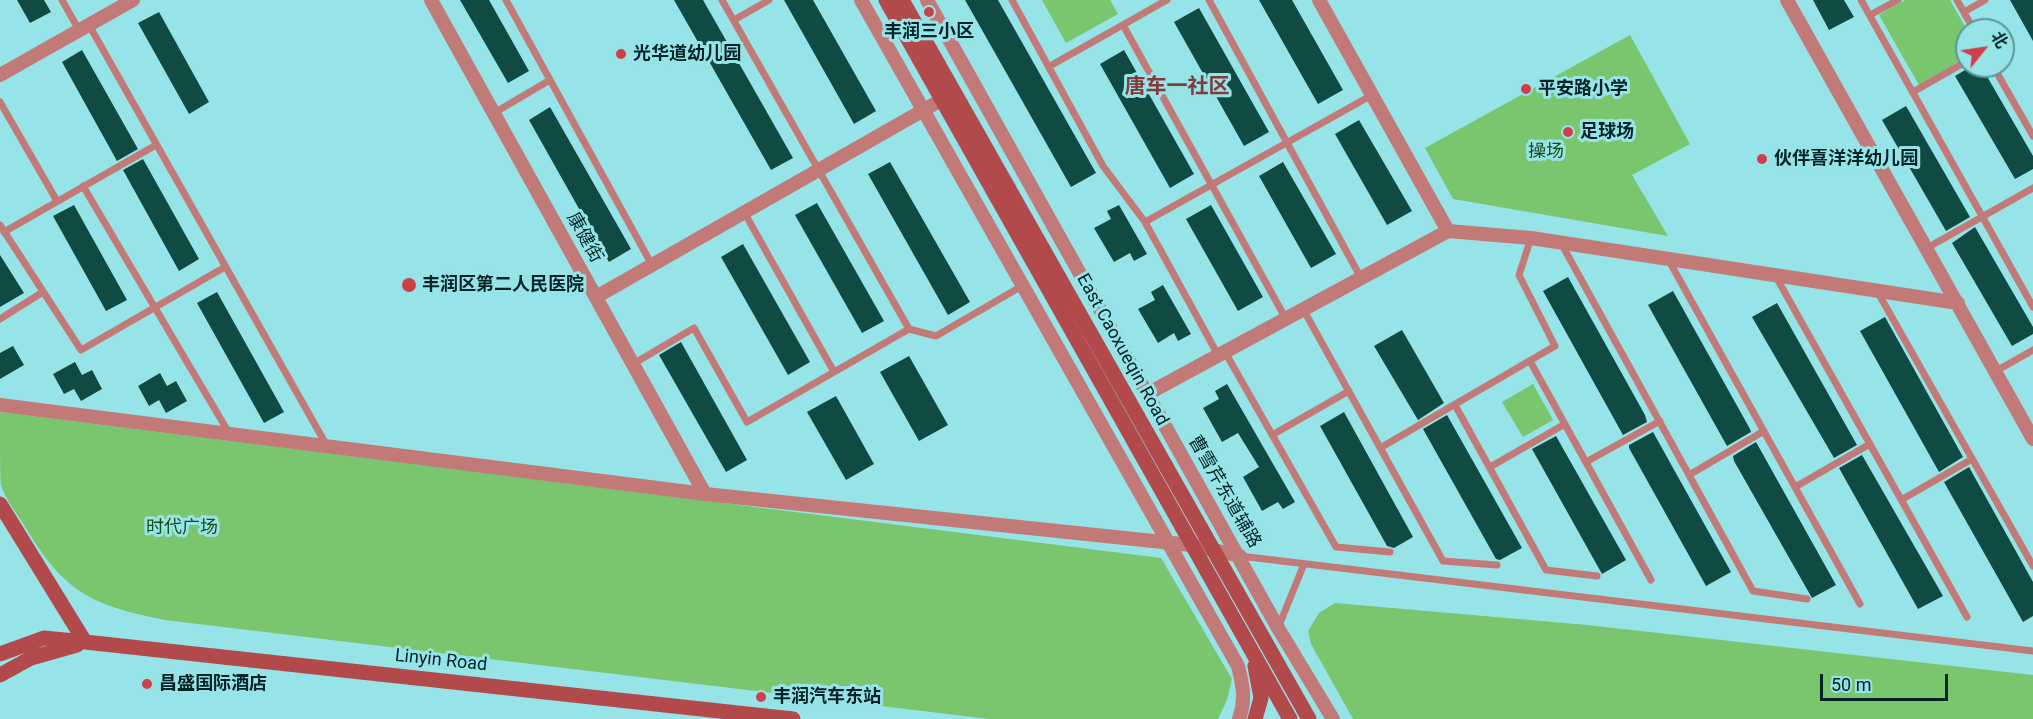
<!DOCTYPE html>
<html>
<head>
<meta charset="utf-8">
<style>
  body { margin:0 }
  #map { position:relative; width:2033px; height:719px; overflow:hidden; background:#96e3e8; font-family:Roboto,"Noto Sans SC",sans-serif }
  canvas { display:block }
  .north { position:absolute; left:1955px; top:18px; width:60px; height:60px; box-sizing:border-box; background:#96e3e8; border:2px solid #5b969a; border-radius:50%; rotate:60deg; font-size:16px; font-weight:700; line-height:24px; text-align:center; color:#022325 }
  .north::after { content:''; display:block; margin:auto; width:21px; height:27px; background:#cf3f48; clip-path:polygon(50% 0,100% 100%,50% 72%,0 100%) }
  .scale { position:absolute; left:1820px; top:674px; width:128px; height:27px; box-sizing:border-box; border:3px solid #022325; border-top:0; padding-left:8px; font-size:18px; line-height:21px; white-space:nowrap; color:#022325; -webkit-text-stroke:4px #96e3e8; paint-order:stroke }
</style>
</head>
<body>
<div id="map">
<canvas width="2033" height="719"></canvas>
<div class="north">北</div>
<div class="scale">50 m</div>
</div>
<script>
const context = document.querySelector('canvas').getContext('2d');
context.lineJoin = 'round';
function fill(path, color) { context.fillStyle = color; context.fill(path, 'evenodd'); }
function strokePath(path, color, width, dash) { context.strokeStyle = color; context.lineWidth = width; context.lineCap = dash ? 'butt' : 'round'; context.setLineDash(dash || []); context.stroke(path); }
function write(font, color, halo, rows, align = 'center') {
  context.font = font + ' Roboto,"Noto Sans SC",sans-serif'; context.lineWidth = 6; context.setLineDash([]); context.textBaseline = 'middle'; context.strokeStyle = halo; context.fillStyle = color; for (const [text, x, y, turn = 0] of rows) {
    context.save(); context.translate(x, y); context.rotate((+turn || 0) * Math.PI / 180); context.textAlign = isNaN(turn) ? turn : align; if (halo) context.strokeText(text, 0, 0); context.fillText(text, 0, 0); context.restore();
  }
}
fill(new Path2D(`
  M1042,0H1110L1118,14L1066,43Z
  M1905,0H1950L1967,30V57L1919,85L1879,15Z
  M1630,35L1690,144L1632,175L1668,236L1453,199L1425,148Z
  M1533,384L1553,420L1523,437L1502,402Z
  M0,412L1161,558L1232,679L1227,700L1218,719H989L165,620C90,605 64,592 24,525C17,513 5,499 1,485C0,472 0,429 0,412Z
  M1335,603L1587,625L2033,675V719H1353L1311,644L1308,631L1319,613Z`), '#79c66e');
fill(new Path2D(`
  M17,0H44L51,12L30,23Z
  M460,0H489L529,71L508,83Z
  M674,0H703L793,158L771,170Z
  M784,0H813L876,111L854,124Z
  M965,0H998L1096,173L1071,187Z
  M1259,0H1292L1343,90L1318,104Z
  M1813,0H1844L1854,17L1829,30Z
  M2010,0H2033V41Z
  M1199,8L1269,132L1244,146L1174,22Z
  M159,12L209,102L189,114L138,23Z
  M82,50L138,149L117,161L62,62Z
  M1124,50L1194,174L1170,188L1100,64Z
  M1972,66H1981L2033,156V169L2015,179L1955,76Z
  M1906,106L1970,217L1946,231L1882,120Z
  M550,107L631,249L609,262L529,120Z
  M1359,120L1412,211L1387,225L1335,134Z
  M143,159L199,259L179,271L123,170Z
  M890,162L970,302L948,315L868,174Z
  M1283,162L1336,254L1311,268L1259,176Z
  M817,203L884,321L862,333L795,215Z
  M74,205L127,300L106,311L53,216Z
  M1119,205L1147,254L1134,261L1130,253L1114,262L1094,228L1111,219L1107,211Z
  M1211,205L1263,297L1238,311L1186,219Z
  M1975,227L2033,327V334L2012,346L1952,243Z
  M743,244L810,362L788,375L721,257Z
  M0,255L24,293L0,307Z
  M1568,277L1645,415L1647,422L1623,435L1543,291Z
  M1163,285L1191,334L1178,341L1174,333L1158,343L1138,309L1155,300L1151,292Z
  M1673,291L1750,429L1751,432L1727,446L1648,305Z
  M217,292L284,412L264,423L197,303Z
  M1777,303L1857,445L1834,458L1752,317Z
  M1885,317L1963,457L1939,472L1860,331Z
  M1402,330L1444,403L1418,420L1374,346Z
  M681,342L747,460L726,472L659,355Z
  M13,346L24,365L0,379V353Z
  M909,356L948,425L919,441L880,372Z
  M75,362L82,375L92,370L102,389L81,401L74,389L64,394L53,374Z
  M160,373L167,386L176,381L187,401L166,413L159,400L149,406L138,386Z
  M1227,384L1295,502L1283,509L1278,502L1262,511L1243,477L1259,467L1238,433L1222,442L1203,408L1219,399L1215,391Z
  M836,396L874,464L846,480L807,412Z
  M1344,412L1413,537L1394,548L1387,546L1320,426Z
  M1447,415L1522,548L1500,560L1496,559L1423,429Z
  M1653,432L1731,572L1706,586L1629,448V445Z
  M1556,436L1626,560L1602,574L1532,449Z
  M1756,442L1836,585L1812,598L1734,461L1733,456Z
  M1862,455L1943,596L1918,609L1839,468Z
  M1969,467L2033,582V616L2023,622L1944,482Z`), '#0f4b43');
strokePath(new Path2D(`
  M62,0L79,30
  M506,0L652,265
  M722,0L909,329L936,336L1022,286
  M1012,0L1103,166L1145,222L1218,355
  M1209,0L1361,278
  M1861,0L2033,307
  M1957,0L1974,30
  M1964,12L1985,0
  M1870,15L1898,0
  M734,20L769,0
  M89,25L327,446
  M1123,25L1286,319
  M1050,66L1167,0
  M1993,66L2033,136
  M1913,92L1967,61
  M0,102L57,201
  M494,113L550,80
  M83,186L229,433
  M744,212L834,372
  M1145,222L1372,95
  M0,225L81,350L225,267
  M4,232L156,145
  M1561,243L1753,591L1807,599
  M1927,248L2033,188
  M1668,259L1860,604
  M1775,275L1967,617
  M1877,291L2033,566
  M1303,309L1443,561L1497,565
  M0,319L43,292
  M1225,352L1336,547L1390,552
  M1530,361L1651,580
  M633,364L694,328L747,422L909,329
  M1996,371L2033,350
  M1455,405L1546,570L1597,576
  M1272,435L1349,391
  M1380,448L1555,346L1519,275L1531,238
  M1586,462L1660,421
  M1490,467L1565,424
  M1689,475L1764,431
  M1795,487L1870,444
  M1901,500L1972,459
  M1240,556L2033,651
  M1278,628L1304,564`), '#c27a78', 7);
strokePath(new Path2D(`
  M431,0L705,494
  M861,0L1238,666C1243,686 1246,700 1239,719
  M927,0L1278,628L1333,719
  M1319,0L1448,231
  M1787,0L2033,439
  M0,75L133,0
  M596,297L943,99
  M1147,394L1448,231L1531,238L1958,303
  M0,405L705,494L1191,545L1240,556`), '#c27a78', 14);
strokePath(new Path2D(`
  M886,0L1290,719
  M902,0L1309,719
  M0,504L85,642
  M0,654L44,638L85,642L793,719
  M1255,666L1261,698L1255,719
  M0,675L31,658L77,645`), '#b2494b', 15);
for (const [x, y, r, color] of [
  [929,12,6,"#cf3f48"],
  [621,54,6,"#cf3f48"],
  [1526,89,6,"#cf3f48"],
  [1568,132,6,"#cf3f48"],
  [1762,159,6,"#cf3f48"],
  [409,285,8,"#cf3f48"],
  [147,684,6,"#cf3f48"],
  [761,697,6,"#cf3f48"]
]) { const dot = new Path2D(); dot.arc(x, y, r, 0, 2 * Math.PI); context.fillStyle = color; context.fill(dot); strokePath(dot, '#96e3e8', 2); }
write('bold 18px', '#022325', '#96e3e8', [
  ["丰润三小区",929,32,"center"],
  ["光华道幼儿园",633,54],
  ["平安路小学",1538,89],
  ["足球场",1580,132],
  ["伙伴喜洋洋幼儿园",1774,159],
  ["丰润区第二人民医院",422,285],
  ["昌盛国际酒店",159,684],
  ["丰润汽车东站",773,697]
], 'left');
write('18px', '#184c11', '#96e3e8', [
  ["操场",1546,152],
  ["时代广场",182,528]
]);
write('18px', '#022325', '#96e3e8', [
  ["康健街",584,238,61],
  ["East Caoxueqin Road",1122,350,61],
  ["曹雪芹东道辅路",1224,492,60],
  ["Linyin Road",441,661,6]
]);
write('bold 21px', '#823a3b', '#96e3e8', [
  ["唐车一社区",1177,88]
]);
</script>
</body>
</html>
